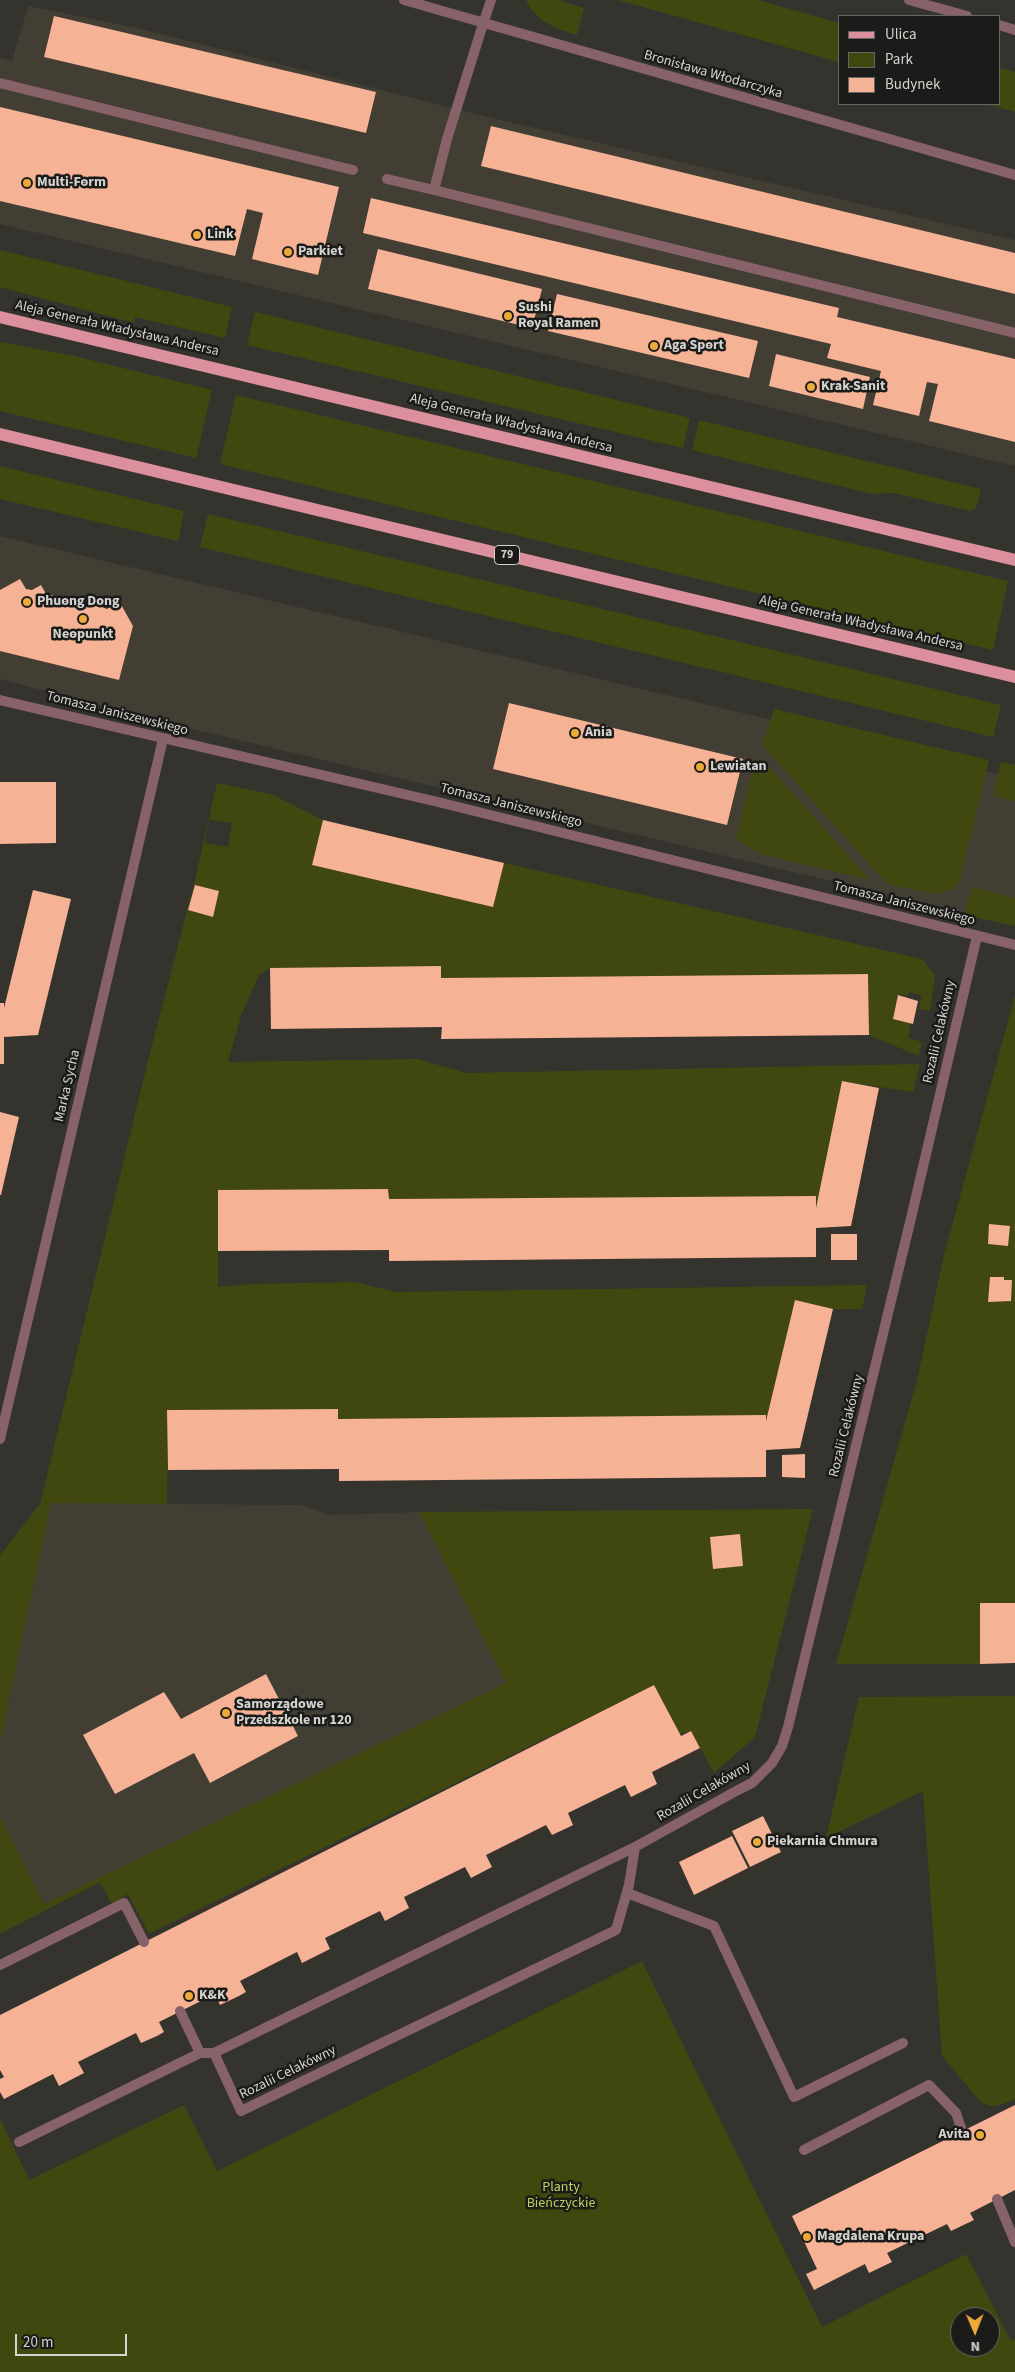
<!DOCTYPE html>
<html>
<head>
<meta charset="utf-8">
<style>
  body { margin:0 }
  #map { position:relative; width:1015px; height:2372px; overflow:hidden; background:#35332e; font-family:"Source Sans 3",sans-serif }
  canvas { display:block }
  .legend { position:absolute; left:838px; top:15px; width:162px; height:90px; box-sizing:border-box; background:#1b1b19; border:1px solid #656562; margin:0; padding:6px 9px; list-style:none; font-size:15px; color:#d4d3d0 }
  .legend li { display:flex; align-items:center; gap:10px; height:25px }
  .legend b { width:25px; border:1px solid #656562 }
  .north { position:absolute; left:950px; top:2307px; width:50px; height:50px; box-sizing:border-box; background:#1b1b19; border:1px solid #656562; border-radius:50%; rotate:179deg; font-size:14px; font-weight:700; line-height:20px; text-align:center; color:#d4d3d0 }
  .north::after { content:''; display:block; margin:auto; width:18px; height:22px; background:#ebaa39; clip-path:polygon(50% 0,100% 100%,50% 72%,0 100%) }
  .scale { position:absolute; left:15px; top:2334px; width:112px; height:22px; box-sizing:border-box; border:2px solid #d4d3d0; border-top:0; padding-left:6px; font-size:15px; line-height:18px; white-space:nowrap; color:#d4d3d0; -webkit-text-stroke:4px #1b1b19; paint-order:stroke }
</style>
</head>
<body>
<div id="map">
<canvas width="1015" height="2372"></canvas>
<ul class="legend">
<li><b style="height:6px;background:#dc8f9d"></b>Ulica</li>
<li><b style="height:14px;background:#40480f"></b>Park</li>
<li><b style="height:14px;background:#f5b294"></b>Budynek</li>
</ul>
<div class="north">N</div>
<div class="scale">20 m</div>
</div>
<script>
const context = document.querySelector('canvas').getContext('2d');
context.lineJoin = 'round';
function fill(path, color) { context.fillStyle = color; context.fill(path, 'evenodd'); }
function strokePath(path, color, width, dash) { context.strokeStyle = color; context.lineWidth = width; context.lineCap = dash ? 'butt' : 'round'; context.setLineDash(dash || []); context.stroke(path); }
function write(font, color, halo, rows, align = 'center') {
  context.font = font + ' "Source Sans 3",sans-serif'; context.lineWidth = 5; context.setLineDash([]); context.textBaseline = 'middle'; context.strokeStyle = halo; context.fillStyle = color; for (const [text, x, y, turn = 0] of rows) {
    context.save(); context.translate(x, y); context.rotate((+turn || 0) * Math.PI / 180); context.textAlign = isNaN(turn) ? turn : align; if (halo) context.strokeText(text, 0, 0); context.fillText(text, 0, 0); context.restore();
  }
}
fill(new Path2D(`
  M28,6L137,28L492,118L1015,240V466L0,224V58L12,61Z
  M0,536L1015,778V925L134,715L0,679Z
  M51,1503L301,1505L331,1515L419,1512L506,1683L234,1817L44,1904L0,1816V1742Z`), '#423e34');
fill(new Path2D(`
  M526,0H558L584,8L577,35C555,28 536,22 526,0Z
  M618,0H758L839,23V62Z
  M999,68L1015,72V112L986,104H999Z
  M0,250L232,307L225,338L135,317L134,323L0,287Z
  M255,312L690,418L683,448L247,345Z
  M0,342L70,355L212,390L196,458L0,411Z
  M236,395L1008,581L993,650L220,464Z
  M699,420L981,489L976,508L971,511L893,493L872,494L692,450Z
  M0,466L184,511L178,541L0,499Z
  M208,514L1001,705L993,737L200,547Z
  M774,709L989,760L961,877L954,889L938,894L888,885L762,745Z
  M755,760L764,761L870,880L761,854L736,840Z
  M1001,762L1015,765V801L993,796Z
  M217,783L271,794L323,820L312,865L493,907L504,863L922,959L935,975L930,1011L919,1009L922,995L909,992L908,996L899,994L898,996L911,1023L908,1038L922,1042L919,1056L869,1035L868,974L441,978V967L270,968L259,975L241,1016L228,1062L418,1059L466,1073L920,1064L913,1092L842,1081L816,1208L815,1196L389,1199L388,1189L218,1190V1287L252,1284L355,1282L395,1292L867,1285L862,1309H833L795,1300L766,1421L338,1419V1409L168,1410L167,1504L51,1503L0,1742V1555L40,1504L147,1065L194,884ZM209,820L232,823L228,847L205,843ZM195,885L219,891L213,916L188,910Z
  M972,887L1015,898V926L965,915Z
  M1015,996V1603H980V1664H836L917,1381L944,1255Z
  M813,1509L755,1737L714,1773L691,1731L680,1734L654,1685L149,1934L128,1894L112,1904L100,1882L0,1934V1816L44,1904L506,1683L419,1512Z
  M1015,1696V2099C1004,2104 992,2110 980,2101L942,2056L923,1791L826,1838L859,1697Z
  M642,1961L822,2327L966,2254L1010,2339L1015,2340V2372H0V2118L29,2180L184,2105L217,2171ZM960,2317H990V2347H960Z`), '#40480f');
fill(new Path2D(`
  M54,16L376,92L366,133L44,57Z
  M0,107L339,187L318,275L252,259L263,213L247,209L235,256L0,201Z
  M491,126L1015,253V294L481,166Z
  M371,198L839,308L837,317L1015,359V442L929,421L938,384L927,382L919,416L873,405L881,371L827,358L831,344L363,233Z
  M378,249L542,289L532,328L368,289Z
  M557,294L758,341L749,378L548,331Z
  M776,354L870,377L863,409L769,386Z
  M20,579L26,589L32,590L41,585L46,594L87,604L96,598L102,607L107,609L119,601L133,626L119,680L0,651V590Z
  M509,703L743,759L727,825L493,769Z
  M0,782H56V843L0,844Z
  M323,820L504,863L493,907L312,865Z
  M195,885L219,891L213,917L188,910Z
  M33,890L71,899L38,1035L4,1037V1064H0V1003H4V1008Z
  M441,966V978L868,974L869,1035L441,1039L442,1027L271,1029L270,968Z
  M898,995L918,1001L913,1024L893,1019Z
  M842,1081L879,1088L851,1226L816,1228V1257L389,1261V1250L218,1251V1190L388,1189L389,1199L816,1196V1208Z
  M0,1112L19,1117L1,1195H0Z
  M989,1224L1010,1226L1008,1246L988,1244Z
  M831,1234H857V1260H831Z
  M990,1277H1004V1280H1012L1011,1301L988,1302Z
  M795,1300L833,1309L800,1448L766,1450V1477L339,1481V1469L168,1470L167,1410L338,1409V1419L766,1415V1421Z
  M805,1454V1478L782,1477V1455Z
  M740,1534L743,1566L713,1569L710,1537Z
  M980,1603H1015V1663L980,1664Z
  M266,1674L298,1736L210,1783L194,1753L115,1794L83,1735L164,1692L181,1719Z
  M654,1685L681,1736L691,1731L700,1748L652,1772L657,1784L631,1797L625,1785L568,1813L573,1825L567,1828L552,1835L546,1825L486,1855L492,1867L471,1878L465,1867L404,1897L409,1908L385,1921L380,1911L325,1938L330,1949L302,1963L297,1952L240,1981L246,1992L239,1996L220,2005L215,1994L159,2022L164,2032L157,2036L141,2043L136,2033L78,2062L84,2073L59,2086L53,2074L4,2099L0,2092V2079L4,2077L0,2070V2015Z
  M763,1816L781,1852L750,1867L732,1831Z
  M732,1836L748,1868L694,1895L679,1862Z
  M1015,2105V2190L970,2213L974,2220L951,2231L947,2224L887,2253L892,2262L869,2273L865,2264L814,2290L806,2274L817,2269L792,2216Z`), '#f5b294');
strokePath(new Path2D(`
  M909,0L967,16
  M483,24L447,139L434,190L1015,333
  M999,25L1015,30
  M0,83L353,170
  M387,179L434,190
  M0,1439L163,739
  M635,1847L629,1885L616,1930L241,2111L214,2053L635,1847L738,1790L752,1783L772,1763L782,1746L788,1727L912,1214L977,936
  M627,1893L714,1926L794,2097L903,2043
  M0,1965L124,1903L144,1942
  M180,2011L200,2053
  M19,2142L200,2053H214
  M804,2150L929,2085L956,2113L962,2131
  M997,2199L1015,2242`), '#886269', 10);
strokePath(new Path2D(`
  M404,0L1015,175
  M483,24L491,0
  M0,700L438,802L1015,945`), '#886269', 10);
strokePath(new Path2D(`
  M0,317L1015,560
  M0,434L1015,677`), '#dc8f9d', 12);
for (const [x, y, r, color] of [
  [27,183,5,"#ebaa39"],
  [197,235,5,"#ebaa39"],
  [288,252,5,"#ebaa39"],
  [508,316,5,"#ebaa39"],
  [654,346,5,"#ebaa39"],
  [811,387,5,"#ebaa39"],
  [27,602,5,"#ebaa39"],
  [83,619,5,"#ebaa39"],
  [575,733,5,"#ebaa39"],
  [700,767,5,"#ebaa39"],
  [226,1713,5,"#ebaa39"],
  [757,1842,5,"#ebaa39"],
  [189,1996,5,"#ebaa39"],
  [980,2135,5,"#ebaa39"],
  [807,2237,5,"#ebaa39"]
]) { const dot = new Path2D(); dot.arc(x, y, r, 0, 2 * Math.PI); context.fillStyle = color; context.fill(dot); strokePath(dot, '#1b1b19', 2); }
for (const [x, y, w] of [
  [507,555,25]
]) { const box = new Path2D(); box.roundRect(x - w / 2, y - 9.5, w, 19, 4); context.fillStyle = '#1b1b19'; context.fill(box); strokePath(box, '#d4d3d0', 1); }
write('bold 12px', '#d4d3d0', null, [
  ["79",507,555]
]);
write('14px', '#d4d3d0', '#1b1b19', [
  ["Bronisława Włodarczyka",713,75,16],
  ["Aleja Generała Władysława Andersa",117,329,13],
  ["Aleja Generała Władysława Andersa",511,424,14],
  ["Aleja Generała Władysława Andersa",861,624,13],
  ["Tomasza Janiszewskiego",117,714,14],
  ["Tomasza Janiszewskiego",511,806,14],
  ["Tomasza Janiszewskiego",904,904,14],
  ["Rozalii Celakówny",940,1032,-77],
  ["Marka Sycha",68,1086,-77],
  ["Rozalii Celakówny",847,1426,-76],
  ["Rozalii Celakówny",704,1792,-30],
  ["Rozalii Celakówny",288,2073,-26]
]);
write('bold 14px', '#d4d3d0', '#1b1b19', [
  ["Multi-Form",37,183],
  ["Link",207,235],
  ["Parkiet",298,252],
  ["Sushi",518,308],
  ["Royal Ramen",518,324],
  ["Aga Sport",664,346],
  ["Krak-Sanit",821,387],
  ["Phuong Dong",37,602],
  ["Neopunkt",83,635,"center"],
  ["Ania",585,733],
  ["Lewiatan",710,767],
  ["Samorządowe",236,1705],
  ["Przedszkole nr 120",236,1721],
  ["Piekarnia Chmura",767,1842],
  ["K&K",199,1996],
  ["Avita",970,2135,"right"],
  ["Magdalena Krupa",817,2237]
], 'left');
write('14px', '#bdd05d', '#1b1b19', [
  ["Planty",561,2188],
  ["Bieńczyckie",561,2204]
]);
</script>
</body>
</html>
